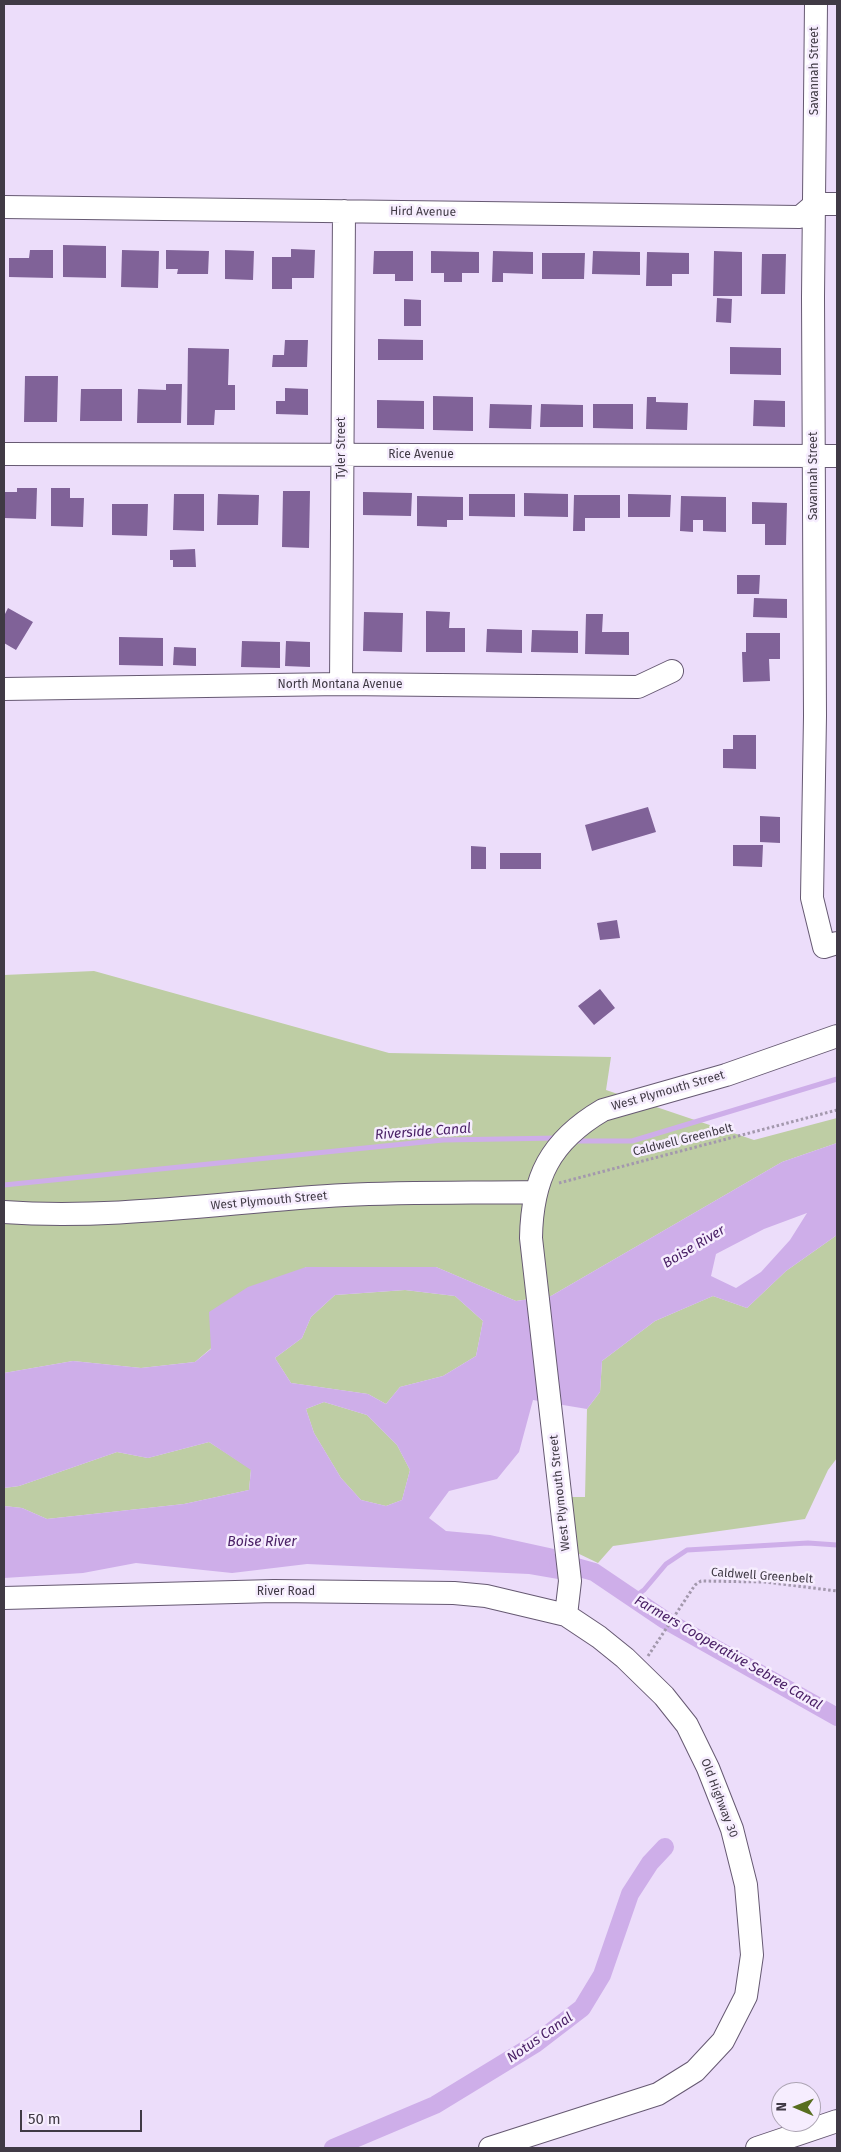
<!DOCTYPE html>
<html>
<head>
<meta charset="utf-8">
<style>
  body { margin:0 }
  #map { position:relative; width:841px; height:2152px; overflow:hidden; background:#ecddfa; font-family:"Fira Sans",sans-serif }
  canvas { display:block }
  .frame { position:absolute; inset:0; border:5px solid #403a45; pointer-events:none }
  .north { position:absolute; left:771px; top:2082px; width:50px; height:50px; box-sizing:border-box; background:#f6edfe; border:1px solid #ada5b4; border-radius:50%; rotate:271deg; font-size:14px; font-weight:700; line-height:20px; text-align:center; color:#403a45 }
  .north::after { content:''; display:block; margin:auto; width:18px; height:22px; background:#586e1f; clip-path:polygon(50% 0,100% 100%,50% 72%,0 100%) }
  .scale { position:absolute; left:20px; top:2110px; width:122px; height:22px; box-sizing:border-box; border:2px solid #403a45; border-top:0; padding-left:6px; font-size:15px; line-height:18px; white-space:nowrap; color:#403a45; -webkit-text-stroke:4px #f6edfe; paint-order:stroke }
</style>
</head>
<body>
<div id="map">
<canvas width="841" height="2152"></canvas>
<div class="frame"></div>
<div class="north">N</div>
<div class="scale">50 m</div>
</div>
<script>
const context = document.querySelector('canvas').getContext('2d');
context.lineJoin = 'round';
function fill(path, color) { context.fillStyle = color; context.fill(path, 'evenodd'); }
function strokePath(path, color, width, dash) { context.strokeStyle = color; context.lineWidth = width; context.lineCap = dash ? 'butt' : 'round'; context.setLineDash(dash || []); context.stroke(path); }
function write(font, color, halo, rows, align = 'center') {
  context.font = font + ' "Fira Sans",sans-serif'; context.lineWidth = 5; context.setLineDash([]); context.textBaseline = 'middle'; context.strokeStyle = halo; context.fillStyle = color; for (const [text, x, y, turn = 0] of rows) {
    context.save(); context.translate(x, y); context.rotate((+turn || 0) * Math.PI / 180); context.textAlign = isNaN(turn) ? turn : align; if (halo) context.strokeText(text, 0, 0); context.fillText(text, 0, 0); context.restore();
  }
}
fill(new Path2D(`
  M94,971L389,1053L611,1057L606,1090L754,1140L837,1118V1143L782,1162L551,1296L516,1301L436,1267H306L195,1362L141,1368L73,1361L4,1373V975Z
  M837,1235V1458L828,1470L805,1519L613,1546L598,1563L573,1551L567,1497H585L587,1409L600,1392L602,1361L655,1321L713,1296L747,1308L786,1271Z
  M405,1290L455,1296L483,1321L476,1356L443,1376L400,1387L386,1404L368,1394L291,1383L275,1358L302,1338L311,1317L335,1295Z
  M324,1402L367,1415L397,1445L410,1470L402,1500L386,1506L361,1500L341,1478L314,1433L306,1409Z
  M209,1442L251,1469L249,1490L184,1504L47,1519L22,1508L4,1506V1488L19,1486L117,1452L148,1458Z`), '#becda4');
fill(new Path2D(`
  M837,1143V1235L786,1271L747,1308L713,1296L655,1321L602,1361L600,1392L587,1409L533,1400L519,1452L497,1479L449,1491L429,1518L446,1531L490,1535L554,1549L558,1579L529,1574L307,1564L232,1573L136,1563L83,1573L4,1578V1506L22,1508L47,1519L184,1504L249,1490L251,1470L209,1442L148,1458L117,1452L19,1486L4,1488V1373L73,1361L141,1368L195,1362L211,1349L209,1312L248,1287L306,1267H436L516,1301L551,1296L782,1162ZM807,1213L790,1240L761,1272L736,1288L711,1276L716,1254L764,1229ZM405,1290L455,1296L483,1321L476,1356L443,1376L400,1387L386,1404L368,1394L291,1383L275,1358L302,1338L311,1317L335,1295ZM324,1402L367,1415L397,1445L410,1470L402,1500L386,1506L361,1500L341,1478L314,1433L306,1409Z`), '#ceaee9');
strokePath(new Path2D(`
  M574,1141H632L837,1079
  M4,1185L443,1140L558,1138
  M633,1598L644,1590L666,1564L687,1550L808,1543L837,1545`), '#ceaee9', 5);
strokePath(new Path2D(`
  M558,1562L594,1572L665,1620L837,1717
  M333,2148L435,2105L535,2044L582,2008L602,1975L630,1894L650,1863L665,1847`), '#ceaee9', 18);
fill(new Path2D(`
  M63,245L106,246V278L63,277Z
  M291,249L315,250L314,278H292V289H272V257H291Z
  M30,250H53V278L9,277V258H29Z
  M122,250L159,251L158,288L121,287Z
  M166,250L209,251L208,274H177L178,269H166Z
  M225,250L254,251L253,280L225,279Z
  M374,251H413V281H395V274H373Z
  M431,251L479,252V273H462V282H444V273H431Z
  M493,251L533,252V274L503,273V282H492Z
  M593,251L640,252V275L592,274Z
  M714,251L742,252V296H713Z
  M647,252L689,253V274H672V286H646Z
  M542,253H585L584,279H542Z
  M762,254H786L785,294H761Z
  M717,298L732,299L731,323L716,322Z
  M404,299L421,300V326H404Z
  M378,339L423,340V360H378Z
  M285,340H308L307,367H272L273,355H284Z
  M730,347L781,348V375L730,374Z
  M188,348L229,349L228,385H235V410H215L214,425H187Z
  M25,376H58L57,422H24Z
  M166,384H182L181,423H137L138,389L166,390Z
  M285,388L308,389V415L276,414V401H285Z
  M81,389H122V421H80Z
  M433,396L473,397V431L433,430Z
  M647,397H656V402L688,403L687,430L646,429Z
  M377,400L424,401V429L377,428Z
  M754,400L785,401V427L753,426Z
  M490,404L532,405L531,429L489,428Z
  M541,404L583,405V427H540Z
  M593,404H633V429L593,428Z
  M17,488H37L36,519L4,518V492H17Z
  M51,488H70V498H84L83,527L51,526Z
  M283,491H310L309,548L282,547Z
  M363,492L412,493L411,516L363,515Z
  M524,493L568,494V517L524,516Z
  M174,494H204V531L173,530Z
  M218,494L259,495L258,525H217Z
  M469,494H515V517L469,516Z
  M628,494L671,495L670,517H628Z
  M574,495H620V518H585V531H573Z
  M417,496L463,497V520H447V527L417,526Z
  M681,496L726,497V532L703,531V520H693V532L680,531Z
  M752,502L787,503L786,545H765V524H752Z
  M112,504H148L147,536L112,535Z
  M195,549L196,567H173V560H170V550Z
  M737,575H760L759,594H737Z
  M754,598L787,599V618L753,617Z
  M8,608L33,622L16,650L4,643V616Z
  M426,611L450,612L449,628H465V652H426Z
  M364,612L403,613L402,652L363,651Z
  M586,614H603L602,632H629V655L585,654Z
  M487,629L522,630V653L486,652Z
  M532,630L578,631V653L531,652Z
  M746,633H780V659H769L770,681L743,682L742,652H746Z
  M119,637L163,638V666L119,665Z
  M242,641L280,642V668L241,667Z
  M286,641L310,642V667L285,666Z
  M174,647L196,648V666L173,665Z
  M733,735H756V769L723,768V749H733Z
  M648,807L656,832L592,851L585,825Z
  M760,816L780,817V843L760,842Z
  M733,845H763L762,867L733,866Z
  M471,846L486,847V869H471Z
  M500,853H541V869H500Z
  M617,920L620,938L600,940L597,923Z
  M600,989L615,1008L594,1025L578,1006Z`), '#806298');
const minor = new Path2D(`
  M816,4L813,297L815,716L812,898L824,947L837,943
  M4,207L800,217L815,204H837
  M4,454L837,456
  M341,684L344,211
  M4,689L341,684L638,687L672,671
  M4,1212C117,1220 232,1201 345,1195C408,1192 472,1193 535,1192
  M4,1598L274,1591L454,1593L486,1596L566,1615L599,1637L625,1658L664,1696L687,1725L708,1768L732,1829L746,1885L752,1955L746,1996L723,2041L695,2071L658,2094L490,2148
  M566,1615L570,1581L531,1238C532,1178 550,1141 603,1110L726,1075L837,1036
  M757,2148L837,2121`);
strokePath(minor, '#665972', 24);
strokePath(new Path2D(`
  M559,1183L837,1110
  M648,1656L695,1585L701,1581L765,1582L837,1591`), '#a398ad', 3, [2.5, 2.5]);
strokePath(minor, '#fff', 22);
write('12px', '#403a45', '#f6edfe', [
  ["Savannah Street",815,71,-90],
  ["Hird Avenue",423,212,1],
  ["Tyler Street",342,448,-90],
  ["Rice Avenue",421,455],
  ["Savannah Street",814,476,-90],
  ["North Montana Avenue",340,685],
  ["West Plymouth Street",668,1091,-16],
  ["Caldwell Greenbelt",683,1140,-14],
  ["West Plymouth Street",269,1201,-5],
  ["West Plymouth Street",560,1493,-96],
  ["Caldwell Greenbelt",762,1576,4],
  ["River Road",286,1592],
  ["Old Highway 30",719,1798,69]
]);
write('italic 14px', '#4a2166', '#f6edfe', [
  ["Riverside Canal",423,1132,-4],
  ["Boise River",694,1247,-31],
  ["Boise River",262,1542],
  ["Farmers Cooperative Sebree Canal",728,1653,30],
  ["Notus Canal",540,2038,-35]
]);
</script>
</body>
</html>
